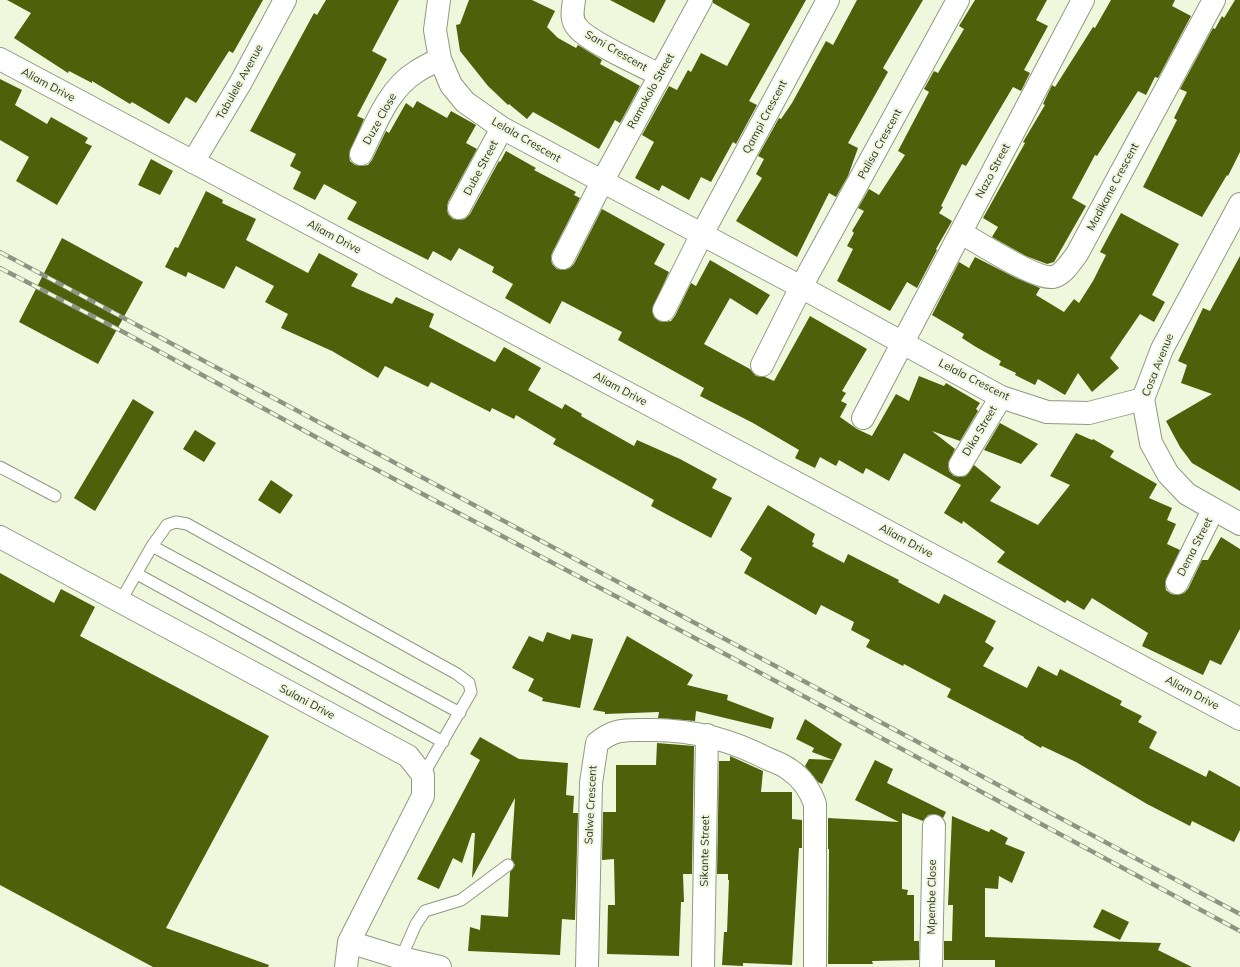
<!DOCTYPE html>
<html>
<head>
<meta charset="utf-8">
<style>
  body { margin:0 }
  canvas { display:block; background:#eff8dd }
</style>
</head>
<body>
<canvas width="1240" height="967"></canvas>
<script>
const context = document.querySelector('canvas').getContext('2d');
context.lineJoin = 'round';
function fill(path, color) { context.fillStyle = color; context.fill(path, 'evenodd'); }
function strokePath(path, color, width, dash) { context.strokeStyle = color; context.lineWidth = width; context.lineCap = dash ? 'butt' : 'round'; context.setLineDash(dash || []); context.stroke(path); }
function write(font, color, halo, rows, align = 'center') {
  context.font = font + ' Mulish,sans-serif'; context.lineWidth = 4; context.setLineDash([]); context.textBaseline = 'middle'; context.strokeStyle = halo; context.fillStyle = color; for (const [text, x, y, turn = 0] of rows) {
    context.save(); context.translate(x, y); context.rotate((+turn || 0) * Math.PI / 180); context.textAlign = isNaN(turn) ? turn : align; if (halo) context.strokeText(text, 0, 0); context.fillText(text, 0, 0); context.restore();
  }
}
fill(new Path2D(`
  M7,0H263L233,53L229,51L196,103L186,97L169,124L132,102L130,104L92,81V83L69,71L68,73L14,38L31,13Z
  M326,0H399L372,51L387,59L357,116L364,119L349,155L350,161L355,165L362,166L368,165L372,160L386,131L389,133L406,103L413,108L417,101L447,118L451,111L476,125L466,143L477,149L448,202L447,209L448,214L453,219L460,220L465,219L470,214L499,161L500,162L506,151L536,168L534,170L576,192L574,195L580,198L552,253L551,258L552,264L557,269L564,270L570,268L574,264L602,209L665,244L654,264L669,272L652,310L654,317L659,321L664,322L671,321L675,316L691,283L696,286L710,260L770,295L757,315L730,298L704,344L750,369L756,376L765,377L774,381L810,316L867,349L842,391L846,393L841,401L847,404L840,417L857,429L872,436L896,394L909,401L919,376L944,386L946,383L980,403L976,409L978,411L960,441L932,431L955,449L948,464L949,471L954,476L960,477L966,476L974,465L1001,487L990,501L1038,525L1070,485L1050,476L1076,433L1092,440L1093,439L1114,451L1110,457L1157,484L1149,498L1172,508L1167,520L1176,524L1167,544L1180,550L1165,583L1166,590L1171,594L1178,595L1184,593L1188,589L1202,560H1208L1221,537L1240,549V629L1221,665L1210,660L1203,675L1142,646L1148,633L1092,598L1084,610L1067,600L1065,603L997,562L1005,552L963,521L962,524L944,513L961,485L904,453L889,481L866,468L863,474L839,460L836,466L820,457L815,468L795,458L799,450L753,423L700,396L704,388L618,340L622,332L562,301L550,324L505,298L513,284L492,272L494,267L459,248L451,261L433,251L428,260L347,219L357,202L324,184L315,200L293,189L301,172L290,166L296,154L250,131L314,13L317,15Z
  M469,0H532L555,11L547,27L558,38L576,48L578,45L602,60L600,64L640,86L620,123L615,120L599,149L533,112L527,119L509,104L508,105L488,86L460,51L456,25L460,24Z
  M610,0H666L654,23Z
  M713,0H806L749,101L757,105L736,144L733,142L711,182L701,177L689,200L662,185L659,191L635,178L654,142L642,135L669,86L677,90L688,70L691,72L701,53L727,66L750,24L713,3Z
  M857,0H923L883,68L888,72L848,143L858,148L848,176L836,197L829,193L797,257L736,221L762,178L756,174L764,159L758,156L779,118L781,119L792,103L826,41L833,45Z
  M975,0H1047L1036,20L1048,26L1024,70L1030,73L1021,91L1013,87L966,166L962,164L941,206L943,207L939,213L952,221L936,249L937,250L917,288L907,282L890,311L837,281L853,249L847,246L854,233L852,231L864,211L858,208L869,189L879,195L905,155L898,151L929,92L924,89L934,71L938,73L964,29L959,26Z
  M1111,0H1175L1172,6L1191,16L1158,78L1155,77L1146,95L1138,91L1097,156L1095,155L1072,198L1086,206L1054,262L1047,264L1026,256L992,237L998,227L983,218L1025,143L1023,142L1045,105L1043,104L1052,85L1055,87L1093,27L1095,28Z
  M1235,0H1240V152L1228,176L1227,175L1202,217L1143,187L1177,120L1174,118L1187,92L1180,89L1213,28L1215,29L1222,16L1224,18Z
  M0,79L22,90L15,105L47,124L51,117L88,138L85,143L92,146L57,205L16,181L29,157L0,140Z
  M151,159L173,171L160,195L138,185Z
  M206,191L223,200L222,203L256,219L246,240L308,273L319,253L358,274L351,286L392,304L396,297L434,314L429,327L495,362L504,347L541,368L528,390L562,409L565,404L582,414L581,416L634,446L637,440L680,459L717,479L712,488L732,498L711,538L651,506L654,500L553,444L556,439L516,415L514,419L492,408L490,412L431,382L428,387L385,366L378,378L332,351L281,328L288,314L265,302L274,286L236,266L224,289L188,272L186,277L165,267L175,247L178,248Z
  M1121,213L1179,244L1152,295L1165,302L1154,322L1140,314L1110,358L1119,368L1092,392L1078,373L1065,395L1038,379L1035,385L1015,375L1016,373L999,365L1001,361L976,347L962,338L964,334L932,315L959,262L969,268L975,257L1016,278L1040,288L1036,295L1064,312L1074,299L1079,303L1093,281L1106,255L1100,252Z
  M62,238L143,282L98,364L19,322Z
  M1240,256V491L1192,463L1180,447L1166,421L1212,394L1181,383L1187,365L1178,361L1203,308L1210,311Z
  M133,399L154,412L95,511L74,498Z
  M1000,423L1038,444L1021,464L984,450Z
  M195,430L216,443L204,462L183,449Z
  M271,480L293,495L280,514L258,500Z
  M768,505L815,534L812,542L814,543L812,546L844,563L848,554L899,580L898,582L939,604L944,594L996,621L985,642L994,648L983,666L1027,688L1038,666L1057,676L1060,669L1122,701L1120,705L1142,716L1138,722L1157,732L1149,748L1206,777L1209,770L1240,787V830L1234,842L1192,821L1190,826L1147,804L1076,762L1042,746L1041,748L1024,738V737L947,697L951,689L904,664L903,666L866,647L870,640L851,630L854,622L821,605L816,615L744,573L752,558L740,550Z
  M0,573L54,603L61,589L95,607L80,636L269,736L166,928L269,965L268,967H153L0,885Z
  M547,632L570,640L572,634L593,639L580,708L542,701L543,698L528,691L534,679L512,668L529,636L543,642Z
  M627,636L693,675L687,685L728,695L727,700L774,718L771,729L696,711L695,721L658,718L659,712L605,714V712L593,710Z
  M805,719L842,744L822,784L818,782L805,766L809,759L833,760L812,752L814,748L796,739Z
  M480,737L519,759L568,763L566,795L574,796L573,813H578L575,920L562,919L560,955L468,951L470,927L480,930L481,915L508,917L510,872L515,865L511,859L515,798L472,878L475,833H472L462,863L453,858L439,889L417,879L480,760L470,754Z
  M657,743L694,746L692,874H683L684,902H681L679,956L607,954L608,905H615L614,859L602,860L603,812H616V765H656Z
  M730,756L763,771L761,792H792V819L802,820V848H799L792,965L743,963V966L722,965L724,932H727L729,880H728V874H717L719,761H730Z
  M875,760L893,769L887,783L946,812L943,818L934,814L928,815L923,821L902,813V889L908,890L907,895H914V941H919V960L872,961L873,964H828L829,849H828V818L899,822L855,800Z
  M952,816L989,832L991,829L1008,838L1005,844L1025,852L1012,883L999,876L998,889L985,888V937L1161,943L1158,950L1192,967H995V960H944V941H952L953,905H948Z
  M1102,909L1129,922L1120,940L1093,927Z`), '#4e600a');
const service = new Path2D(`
  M0,467L55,496
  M152,546L460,713
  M137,574L443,742
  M120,602L152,546L167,525L176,522L187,524L457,674L469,683L471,692L423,775
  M401,958L416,924L425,911L461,900L508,865`);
const minor = new Path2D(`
  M439,0L435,30L440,59L451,85L465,102L502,128L801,287L1001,397L1047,412L1089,413L1143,399
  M574,0C573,9 570,19 577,27C587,41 642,66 660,75
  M361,154C375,126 388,89 416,72C423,67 432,63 440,59
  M193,162L241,82L285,0
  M1240,204L1162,349L1143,399L1151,443L1168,474L1187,494L1240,524
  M459,208L502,128
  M961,233C978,242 1036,280 1053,277C1063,275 1071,262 1077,254L1214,0
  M563,258L602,182L701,0
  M664,310L702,234L828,0
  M762,365L801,287L958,0
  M863,418L1083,0
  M960,465L1001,397
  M0,537L408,756L423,775V796L349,942L346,967
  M1177,583L1213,510
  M349,942L401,958L440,967
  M587,967L591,783L597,743C615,728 627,730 648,730C692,729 730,739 768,759C776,762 784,765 790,770C802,778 810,790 815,804V967
  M703,967L707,735
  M931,967L934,826`);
const tertiary = new Path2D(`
  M0,59L1240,719`);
strokePath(service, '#919980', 13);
strokePath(minor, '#919980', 24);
strokePath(tertiary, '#919980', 24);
strokePath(service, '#fff', 11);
strokePath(minor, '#fff', 22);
strokePath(tertiary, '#fff', 22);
const rail = new Path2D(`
  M0,252L1240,914
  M0,268L129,335L347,454L742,663L1240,931`);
strokePath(rail, '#8e9482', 4.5);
strokePath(rail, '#eff8dd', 3, [9]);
write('11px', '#2f3228', '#eff8dd', [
  ["Sani Crescent",616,51,30],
  ["Tabulele Avenue",240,82,-61],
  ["Aliam Drive",48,85,28],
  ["Ramokolo Street",651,91,-61],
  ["Qampi Crescent",765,117,-62],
  ["Duze Close",380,119,-61],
  ["Lelala Crescent",526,140,30],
  ["Palisa Crescent",880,144,-61],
  ["Dube Street",481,168,-62],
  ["Nazo Street",993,171,-62],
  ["Madikane Crescent",1113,187,-62],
  ["Aliam Drive",334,237,28],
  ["Cosa Avenue",1158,365,-68],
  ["Lelala Crescent",974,380,27],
  ["Aliam Drive",620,389,28],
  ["Dika Street",980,431,-59],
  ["Aliam Drive",906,541,28],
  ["Dema Street",1195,547,-63],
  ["Aliam Drive",1192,693,28],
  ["Sulani Drive",307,702,28],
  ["Salwe Crescent",591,805,-87],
  ["Sikante Street",705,851,-89],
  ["Mpembe Close",932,897,-89]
]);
</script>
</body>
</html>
